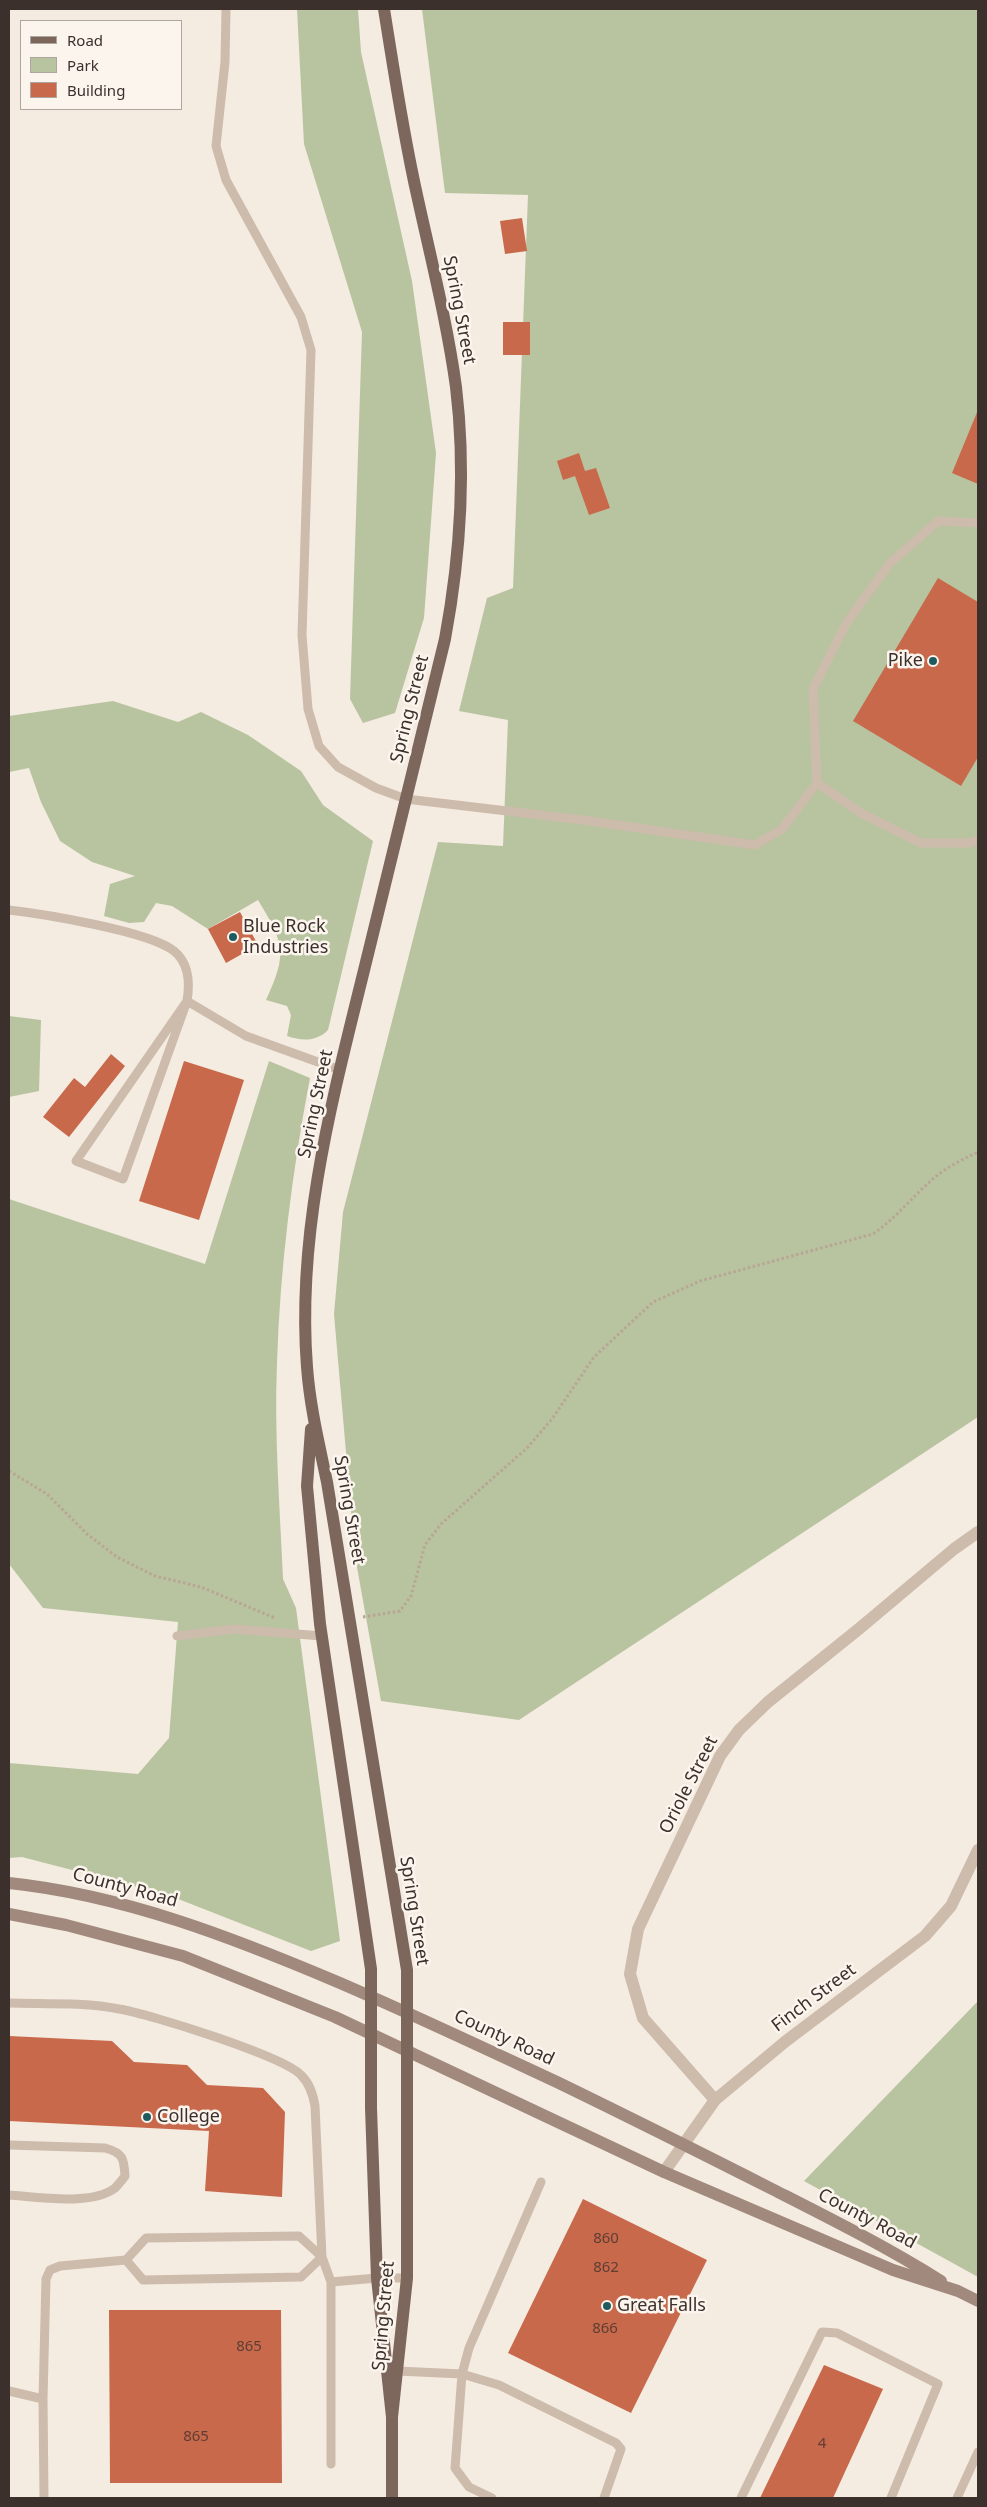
<!DOCTYPE html>
<html>
<head>
<meta charset="utf-8">
<style>
  body { margin:0 }
  #map { position:relative; width:987px; height:2507px; overflow:hidden; background:#f4ebe1; font-family:"Noto Sans",sans-serif }
  canvas { display:block }
  .frame { position:absolute; inset:0; border:10px solid #3b302b; pointer-events:none }
  .legend { position:absolute; left:20px; top:20px; width:162px; height:90px; box-sizing:border-box; background:#fbf5ee; border:1px solid #aea6a0; margin:0; padding:6px 9px; list-style:none; font-size:15px; color:#3b302b }
  .legend li { display:flex; align-items:center; gap:10px; height:25px }
  .legend b { width:25px; border:1px solid #aea6a0 }
</style>
</head>
<body>
<div id="map">
<canvas width="987" height="2507"></canvas>
<div class="frame"></div>
<ul class="legend">
<li><b style="height:6px;background:#7d675c"></b>Road</li>
<li><b style="height:14px;background:#b8c4a0"></b>Park</li>
<li><b style="height:14px;background:#c8694b"></b>Building</li>
</ul>
</div>
<script>
const context = document.querySelector('canvas').getContext('2d');
context.lineJoin = 'round';
function fill(path, color) { context.fillStyle = color; context.fill(path, 'evenodd'); }
function strokePath(path, color, width, dash) { context.strokeStyle = color; context.lineWidth = width; context.lineCap = dash ? 'butt' : 'round'; context.setLineDash(dash || []); context.stroke(path); }
function write(font, color, halo, rows, align = 'center') {
  context.font = font + ' "Noto Sans",sans-serif'; context.lineWidth = 5; context.setLineDash([]); context.textBaseline = 'middle'; context.strokeStyle = halo; context.fillStyle = color; for (const [text, x, y, turn = 0] of rows) {
    context.save(); context.translate(x, y); context.rotate((+turn || 0) * Math.PI / 180); context.textAlign = isNaN(turn) ? turn : align; if (halo) context.strokeText(text, 0, 0); context.fillText(text, 0, 0); context.restore();
  }
}
fill(new Path2D(`
  M297,9H358L361,52L412,281L436,453L424,618L395,713L363,723L350,699L362,332L304,144Z
  M422,9H978V1417L519,1720L381,1701L355,1556L334,1314L343,1212L438,842L503,846L508,720L459,711L487,598L513,588L528,195L445,193Z
  M113,701L178,722L201,712L248,735L301,771L323,805L373,841L328,1030C316,1042 302,1041 287,1036L291,1015L287,1006L266,1000C288,953 284,943 258,900L208,929L172,906L156,903L144,922L129,923L104,916L110,884L135,876L92,862L60,841L41,802L29,768L9,772V716Z
  M9,1016L41,1020L39,1091L9,1097Z
  M269,1061L310,1078C292,1172 280,1268 277,1363C274,1435 280,1508 283,1579L296,1608L340,1941L311,1951L168,1895L22,1857L9,1858V1763L138,1774L169,1738L178,1622L43,1608L9,1564V1199L205,1264Z
  M978,2001V2277L804,2181Z`), '#b8c4a0');
fill(new Path2D(`
  M522,218L527,251L505,254L500,221Z
  M503,322H530V355H503Z
  M978,410V484L952,473Z
  M579,453L585,471L596,468L610,508L589,515L575,476L563,480L557,461Z
  M938,578L978,602V757L961,786L853,721Z
  M240,912L258,945L226,963L208,929Z
  M111,1054L125,1066L69,1137L43,1117L74,1078L85,1087Z
  M184,1061L244,1080L199,1220L139,1201Z
  M9,2036L112,2041L134,2062L187,2065L207,2085L263,2088L285,2112L282,2197L205,2191L209,2131L9,2121Z
  M583,2199L707,2260L631,2413L508,2353Z
  M109,2310H281L282,2483H110Z
  M824,2365L883,2389L833,2498H760Z`), '#c8694b');
strokePath(new Path2D(`
  M9,1471L47,1494L87,1534L117,1557L155,1576L201,1587L275,1618
  M363,1617L400,1611L411,1596L425,1545L441,1524L527,1448L552,1419L594,1357L653,1302L700,1281L873,1234C896,1218 913,1196 934,1178C947,1167 963,1159 978,1152`), '#b9a596', 3, [2.5, 2.5]);
strokePath(new Path2D(`
  M226,9L225,62L216,146L226,180L301,317L311,350L302,635L308,709L319,746L338,767L376,788L406,799L583,820L755,845L782,829L817,783L813,689L847,622L890,563L938,521L978,523
  M817,783L861,813L921,843H970L978,840
  M9,910C43,914 149,931 174,951C189,963 190,983 187,1001L123,1179L76,1161L187,1001L246,1036L340,1070
  M177,1636L234,1629L322,1636
  M9,2003C45,2004 84,2002 119,2009C150,2014 283,2056 301,2075C310,2084 313,2094 315,2106L322,2257L331,2282
  M9,2145L105,2148C123,2153 124,2158 125,2176C122,2180 119,2184 115,2188C92,2206 37,2197 9,2195
  M541,2182L469,2348L462,2374L499,2385L616,2443L621,2449L604,2498
  M126,2260L143,2280L301,2277L322,2257
  M397,2371L462,2374L455,2468L469,2487L492,2498
  M9,2391L43,2399L44,2498
  M43,2399L46,2279L50,2270L60,2266L126,2260L146,2238L299,2236L322,2257
  M331,2464V2282L377,2278H407
  M741,2498L822,2332L837,2333L938,2384L891,2498
  M957,2498L978,2452`), '#cdbbac', 9);
strokePath(new Path2D(`
  M715,2100L643,2018L630,1974L638,1929L720,1756L739,1730L768,1702L860,1628L954,1549L978,1532
  M664,2172L715,2100L786,2041L925,1936L951,1906L978,1850`), '#cdbbac', 12);
strokePath(new Path2D(`
  M9,1883C124,1895 234,1938 340,1983C414,2015 486,2049 559,2083C631,2118 703,2154 774,2190C831,2219 887,2247 941,2281
  M9,1914L66,1925L183,1956L335,2017L664,2172L893,2270L958,2291L978,2301`), '#a18a7d', 12);
strokePath(new Path2D(`
  M384,9C394,71 403,133 417,195C431,259 447,322 456,387C466,470 460,558 445,639C419,744 394,849 368,954C335,1089 296,1227 307,1367C310,1407 319,1444 327,1482L407,1970V2278L392,2417
  M311,1429L307,1486L320,1624L371,1969V2108L377,2278L392,2417V2498`), '#7d675c', 12);
for (const [x, y, r, color] of [
  [933,661,5,"#1f5a5e"],
  [233,937,5,"#1f5a5e"],
  [147,2117,5,"#1f5a5e"],
  [607,2306,5,"#1f5a5e"]
]) { const dot = new Path2D(); dot.arc(x, y, r, 0, 2 * Math.PI); context.fillStyle = color; context.fill(dot); strokePath(dot, '#fbf5ee', 2); }
write('15px', '#5e3e33', null, [
  ["860",606,2239],
  ["862",606,2268],
  ["866",605,2329],
  ["865",249,2347],
  ["865",196,2437],
  ["4",822,2444]
]);
write('18px', '#3b302b', '#fbf5ee', [
  ["Spring Street",459,310,79],
  ["Spring Street",410,709,-76],
  ["Spring Street",316,1104,-78],
  ["Spring Street",349,1510,80],
  ["Oriole Street",689,1785,-63],
  ["County Road",125,1888,15],
  ["Spring Street",414,1911,81],
  ["Finch Street",814,1998,-37],
  ["County Road",504,2038,25],
  ["County Road",867,2219,28],
  ["Spring Street",384,2316,-85]
]);
write('18px', '#3b302b', '#fbf5ee', [
  ["Pike",923,661,"right"],
  ["Blue Rock",243,927],
  ["Industries",243,948],
  ["College",157,2117],
  ["Great Falls",617,2306]
], 'left');
</script>
</body>
</html>
